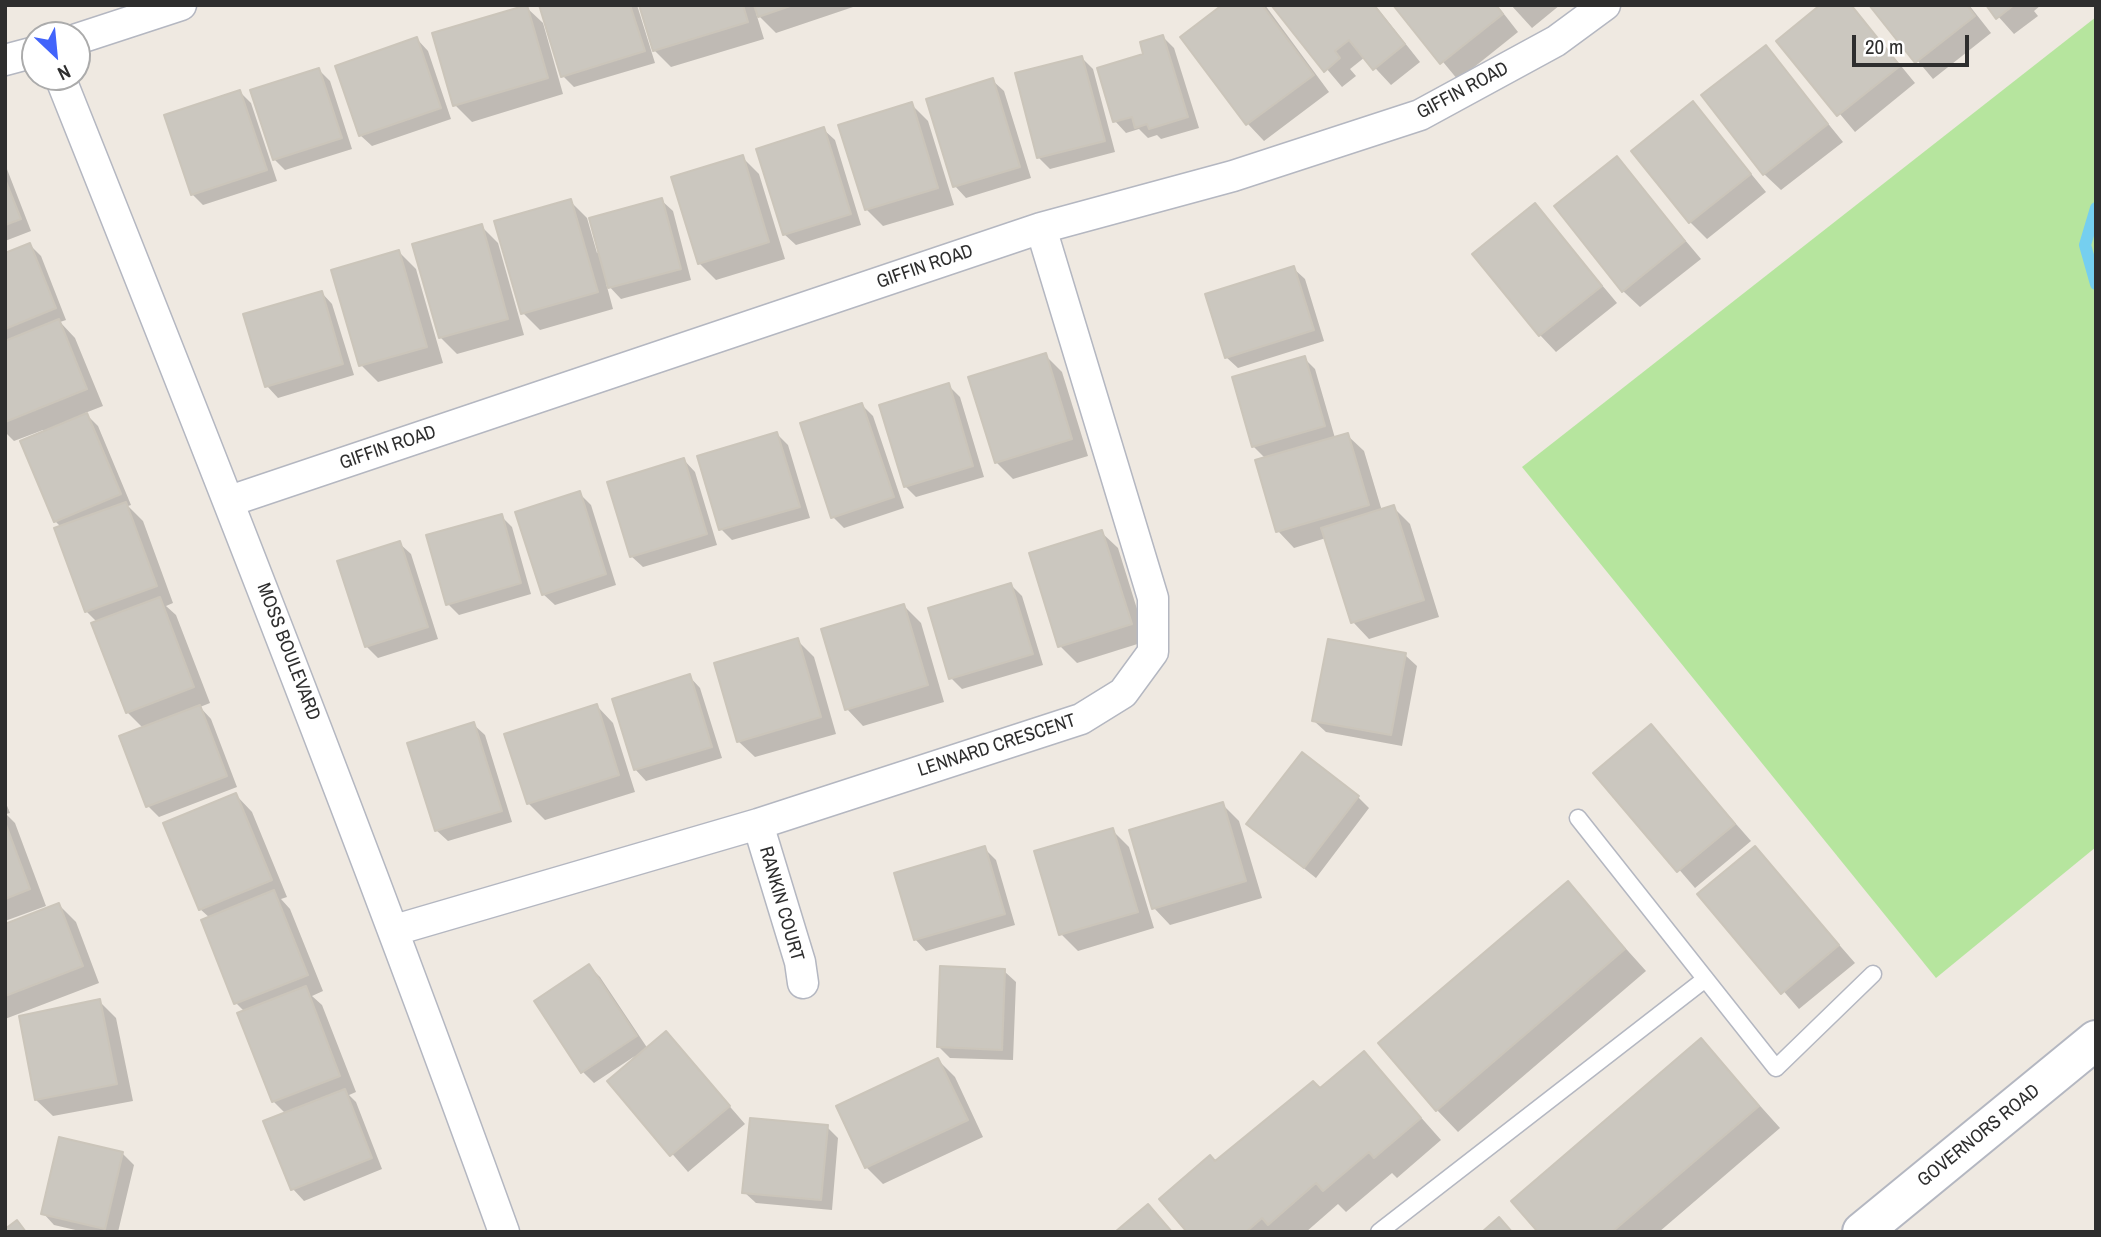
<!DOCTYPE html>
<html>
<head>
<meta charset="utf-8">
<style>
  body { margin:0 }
  #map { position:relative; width:2101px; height:1237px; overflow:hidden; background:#efe9e1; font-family:"Archivo Narrow",sans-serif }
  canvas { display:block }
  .frame { position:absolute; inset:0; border:7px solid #2e2e2e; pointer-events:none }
  .north { position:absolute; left:21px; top:21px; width:70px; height:70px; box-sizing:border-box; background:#fff; border:2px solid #ababab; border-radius:50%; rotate:154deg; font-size:19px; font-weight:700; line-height:28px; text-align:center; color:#2e2e2e }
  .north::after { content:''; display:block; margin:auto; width:24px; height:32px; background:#4264fb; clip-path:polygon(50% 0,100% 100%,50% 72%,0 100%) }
  .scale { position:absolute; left:1852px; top:35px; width:117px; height:32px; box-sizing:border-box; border:4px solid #2e2e2e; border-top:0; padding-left:9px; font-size:21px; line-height:24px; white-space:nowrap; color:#2e2e2e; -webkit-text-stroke:5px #fff; paint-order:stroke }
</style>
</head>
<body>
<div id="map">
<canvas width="2101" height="1237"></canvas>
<div class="frame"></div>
<div class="north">N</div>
<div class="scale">20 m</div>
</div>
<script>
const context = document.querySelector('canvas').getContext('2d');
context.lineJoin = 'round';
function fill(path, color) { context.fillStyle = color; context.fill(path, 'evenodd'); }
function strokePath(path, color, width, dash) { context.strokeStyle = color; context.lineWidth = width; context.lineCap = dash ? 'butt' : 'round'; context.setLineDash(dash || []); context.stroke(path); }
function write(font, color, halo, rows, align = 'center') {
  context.font = font + ' "Archivo Narrow",sans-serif'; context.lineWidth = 7; context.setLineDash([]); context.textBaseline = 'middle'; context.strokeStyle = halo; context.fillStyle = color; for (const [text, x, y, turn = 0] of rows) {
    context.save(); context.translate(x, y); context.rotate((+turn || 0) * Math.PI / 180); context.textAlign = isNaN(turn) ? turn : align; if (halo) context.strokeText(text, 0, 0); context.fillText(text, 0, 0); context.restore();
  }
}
fill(new Path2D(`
  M2096,17V847L1936,978L1522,467Z`), '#b6e59e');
fill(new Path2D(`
  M541,5H637L655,63L574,87L563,76Z
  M641,5H859L776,33L756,13L764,39L671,67L654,50Z
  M1225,5H1265L1329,92L1264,141L1248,124L1183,37Z
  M1273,5H1375L1420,62L1391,85L1365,57L1350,69L1356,76L1342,87Z
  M1396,5H1497L1518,32L1458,80Z
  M1511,5H1560L1532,28Z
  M1822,5H1851L1915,83L1855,132L1779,41Z
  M1871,5H1969L1991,33L1933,79Z
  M1988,5H2041L2034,11L2038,16L2014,34Z
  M526,7L543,23L563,94L472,122L455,105Z
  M1163,37L1174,48L1199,128L1161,139L1157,135L1148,138L1139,129L1126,133L1115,121L1145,55Z
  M417,39L428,51L451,119L372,146L360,135Z
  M1766,47L1843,142L1781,190L1764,174Z
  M1082,58L1093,69L1115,152L1050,169L1039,158L1017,74Z
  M319,70L330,81L352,149L285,170L274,159Z
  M992,80L1004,91L1031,178L966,198L955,186Z
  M240,92L251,103L277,181L203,205L192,194Z
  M1693,103L1766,192L1707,239L1690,222Z
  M911,104L928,121L954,205L883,226L866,209Z
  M823,129L835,140L861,225L796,245L784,234Z
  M742,157L759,174L785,259L716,280L699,263Z
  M1617,159L1701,259L1640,307L1623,291Z
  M5,164L31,231L5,241Z
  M661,200L673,211L691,280L621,299L606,283L613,309L540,330L523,313L570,201L587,218L597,253Z
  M1535,205L1617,303L1556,352L1540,335Z
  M481,226L498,243L524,335L457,354L440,337Z
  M30,245L41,256L66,320L60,322L75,338L103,406L85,413L98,426L131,505L128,506L143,521L173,603L166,606L176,615L210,703L200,707L211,719L237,787L159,817L148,806L144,729L127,712L97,622L86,611L62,528L55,521L44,433L43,430L14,441L5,432V255Z
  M399,252L416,269L443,363L378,382L361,365Z
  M1293,268L1305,279L1324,341L1238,368L1226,357Z
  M321,292L332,304L354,375L278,398L267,386Z
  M1045,355L1062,372L1088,456L1013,479L996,462Z
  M1304,358L1315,369L1335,438L1347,435L1364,451L1382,511L1393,507L1410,524L1439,617L1369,639L1353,622L1326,538L1294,548L1278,531L1266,459L1253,446Z
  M948,385L960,397L984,477L916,497L905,486Z
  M862,405L873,416L904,508L844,528L833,517Z
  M777,434L788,445L810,518L732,540L721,529Z
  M684,460L695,472L717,545L643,567L631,556Z
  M579,493L591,505L616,585L555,605L543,594Z
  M501,516L512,527L531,594L459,615L448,604Z
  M1101,532L1118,548L1147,641L1077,663L1060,646Z
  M399,543L411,554L438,639L378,658L366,646Z
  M1011,585L1022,596L1043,665L962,689L951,678Z
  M904,606L921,623L944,702L863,726L847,709Z
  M797,640L814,657L836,734L755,757L738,741Z
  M1405,655L1417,666L1402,746L1326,732L1314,721Z
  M689,676L700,688L722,758L646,781L635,769Z
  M597,706L613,723L635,792L545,820L528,803Z
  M473,724L485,735L512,822L448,841L436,830Z
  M1651,727L1751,841L1695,888L1596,773Z
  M236,795L252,812L287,897L281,899L290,909L323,991L312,996L322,1005L356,1092L349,1095L356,1102L382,1169L304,1201L293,1189L265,1122L286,1114L273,1101L245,1012L236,1003L210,918L200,909Z
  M1358,797L1369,808L1316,878L1248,824Z
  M5,801L10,813L6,814L15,823L46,906L5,921Z
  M1222,804L1239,821L1262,898L1170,925L1154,908Z
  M1112,830L1129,847L1154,928L1078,951L1061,934Z
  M984,848L996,860L1015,925L926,951L915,939Z
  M1755,848L1855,963L1799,1009L1700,894Z
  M1567,883L1646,971L1458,1132L1437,1110Z
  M59,905L76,922L99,983L5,1019V926Z
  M589,966L600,977L648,1049L666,1033L745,1124L688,1172L609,1081L635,1056L594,1083L583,1072Z
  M1004,971L1016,982L1013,1060L950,1058L939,1047Z
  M99,1001L116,1018L133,1101L53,1116L36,1100Z
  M1701,1040L1780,1128L1659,1232H1541Z
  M1364,1053L1441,1140L1397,1178L1392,1173L1346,1212L1338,1204L1306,1232H1189L1216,1163L1320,1090Z
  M938,1060L955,1077L983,1137L883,1184L866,1167Z
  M827,1127L838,1138L832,1210L756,1203L744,1192Z
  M60,1139L123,1154L134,1165L118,1232H84L54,1225L43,1213Z`), '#0003');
strokePath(new Path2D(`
  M2096,208L2085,245L2096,284`), '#75cff0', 12);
const building = new Path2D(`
  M527,5L548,78L453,106L432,33Z
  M539,5H630L645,51L561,77Z
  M639,5H743L748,22L653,51Z
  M754,5H793L758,17Z
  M1222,5H1262L1314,75L1246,125L1180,37Z
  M1271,5H1374L1405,44L1373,70L1349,40L1335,51L1340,58L1324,72Z
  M1393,5H1496L1503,14L1440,64Z
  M1820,5H1851L1900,66L1837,116L1776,41Z
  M1869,5H1967L1975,16L1915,63Z
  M1986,5H2014L1996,19Z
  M1163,35L1188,117L1149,129L1147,124L1135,128L1132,117L1113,122L1097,68L1143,54L1140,42Z
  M417,37L441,108L359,136L335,66Z
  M1766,45L1828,124L1763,175L1701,95Z
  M1082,56L1105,141L1037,158L1015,73Z
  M319,68L342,138L273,160L250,90Z
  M993,78L1020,167L953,187L926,99Z
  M240,90L267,170L191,195L164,115Z
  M1693,101L1751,174L1689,223L1631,151Z
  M912,102L938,188L865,210L838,125Z
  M824,127L851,214L783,235L756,149Z
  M743,155L769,242L698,264L671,177Z
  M1617,156L1685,241L1622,292L1554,206Z
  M5,179L21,219L5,225Z
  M662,198L681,269L608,288L589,218Z
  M571,199L598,292L521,314L494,221Z
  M1535,203L1602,286L1539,336L1472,254Z
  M482,224L508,319L439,338L412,244Z
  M30,243L56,308L5,329V253Z
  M399,250L427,347L359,366L331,270Z
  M1294,266L1314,330L1225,358L1205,294Z
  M322,291L343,364L265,387L243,314Z
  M59,319L87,389L5,422V341Z
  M1046,353L1072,439L995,463L968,377Z
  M1305,356L1325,426L1252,447L1232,377Z
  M949,383L973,466L904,487L879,405Z
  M862,403L894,497L831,518L800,423Z
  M87,413L121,494L54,522L20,441Z
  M777,432L800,507L719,530L697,456Z
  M1348,433L1369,505L1276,532L1255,460Z
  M684,458L707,534L630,557L607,482Z
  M580,491L606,574L542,595L515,512Z
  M126,502L157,586L85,612L54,528Z
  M1394,505L1424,600L1351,623L1321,528Z
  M502,514L521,583L446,605L426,535Z
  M1102,530L1132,624L1058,647L1029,553Z
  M400,541L428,627L365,647L337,561Z
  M1011,583L1033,654L949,679L928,608Z
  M160,597L194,687L126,713L91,623Z
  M904,604L928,685L845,710L821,629Z
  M798,638L821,717L737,742L714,663Z
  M1328,639L1406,653L1391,735L1312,721Z
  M690,674L712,747L634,770L612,699Z
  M597,704L619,775L527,804L504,734Z
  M200,705L227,776L146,807L119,736Z
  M474,722L502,811L435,831L407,743Z
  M1651,724L1735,824L1677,872L1593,773Z
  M1302,752L1359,796L1304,868L1246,824Z
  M236,793L272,880L199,910L163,823Z
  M1223,802L1246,881L1152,909L1129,830Z
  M5,822L30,889L5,899Z
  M1113,828L1138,912L1059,935L1034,851Z
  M985,846L1005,914L914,940L894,873Z
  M1755,846L1839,945L1781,994L1697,894Z
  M1568,881L1625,949L1436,1111L1378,1043Z
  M274,890L308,975L234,1004L201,920Z
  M59,903L83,966L5,996V924Z
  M589,964L637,1036L581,1073L534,1001Z
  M940,966L1005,969L1002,1050L937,1047Z
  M306,986L340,1076L272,1102L237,1013Z
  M100,999L117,1084L35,1100L19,1016Z
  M666,1031L730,1106L670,1156L607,1081Z
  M1701,1038L1759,1106L1612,1232H1538L1511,1201Z
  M1364,1051L1421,1118L1374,1158L1369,1152L1323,1191L1316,1183L1268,1225L1262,1218L1246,1232H1187L1159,1199L1210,1155L1215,1161L1313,1081L1320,1088Z
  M938,1058L968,1120L865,1168L836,1106Z
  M345,1089L372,1158L291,1190L263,1121Z
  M750,1118L828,1125L821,1200L742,1193Z
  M59,1137L123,1152L105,1229L41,1214Z
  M1148,1204L1172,1232H1115Z
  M1499,1217L1512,1232H1482Z
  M17,1220L26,1232H5V1229Z`);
fill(building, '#cbc7bf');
strokePath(building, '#cbc5ba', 2);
const lane = new Path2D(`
  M1578,818L1776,1068L1873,974
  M1379,1232L1704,980`);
const street = new Path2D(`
  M77,39L181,5
  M5,60L35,52
  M60,77C213,460 364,844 504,1232
  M230,501L1041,228L1233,176L1420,115L1556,41L1605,5
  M758,824L800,962L803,983
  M395,930L758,824L1081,719L1123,693L1153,652V598L1041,228`);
const secondary = new Path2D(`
  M1862,1232L2096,1040`);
strokePath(lane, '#b4b7c1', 19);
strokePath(street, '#b4b7c1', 33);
strokePath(secondary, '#b4b7c1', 42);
strokePath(lane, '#fff', 16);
strokePath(street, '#fff', 30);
strokePath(secondary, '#fff', 38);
write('19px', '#2e2e2e', '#fff', [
  ["GIFFIN ROAD",1463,91,-28],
  ["GIFFIN ROAD",925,267,-19],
  ["GIFFIN ROAD",388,448,-19],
  ["MOSS BOULEVARD",288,652,69],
  ["LENNARD CRESCENT",997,746,-18],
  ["RANKIN COURT",781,904,74],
  ["GOVERNORS ROAD",1979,1136,-39]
]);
</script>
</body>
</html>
